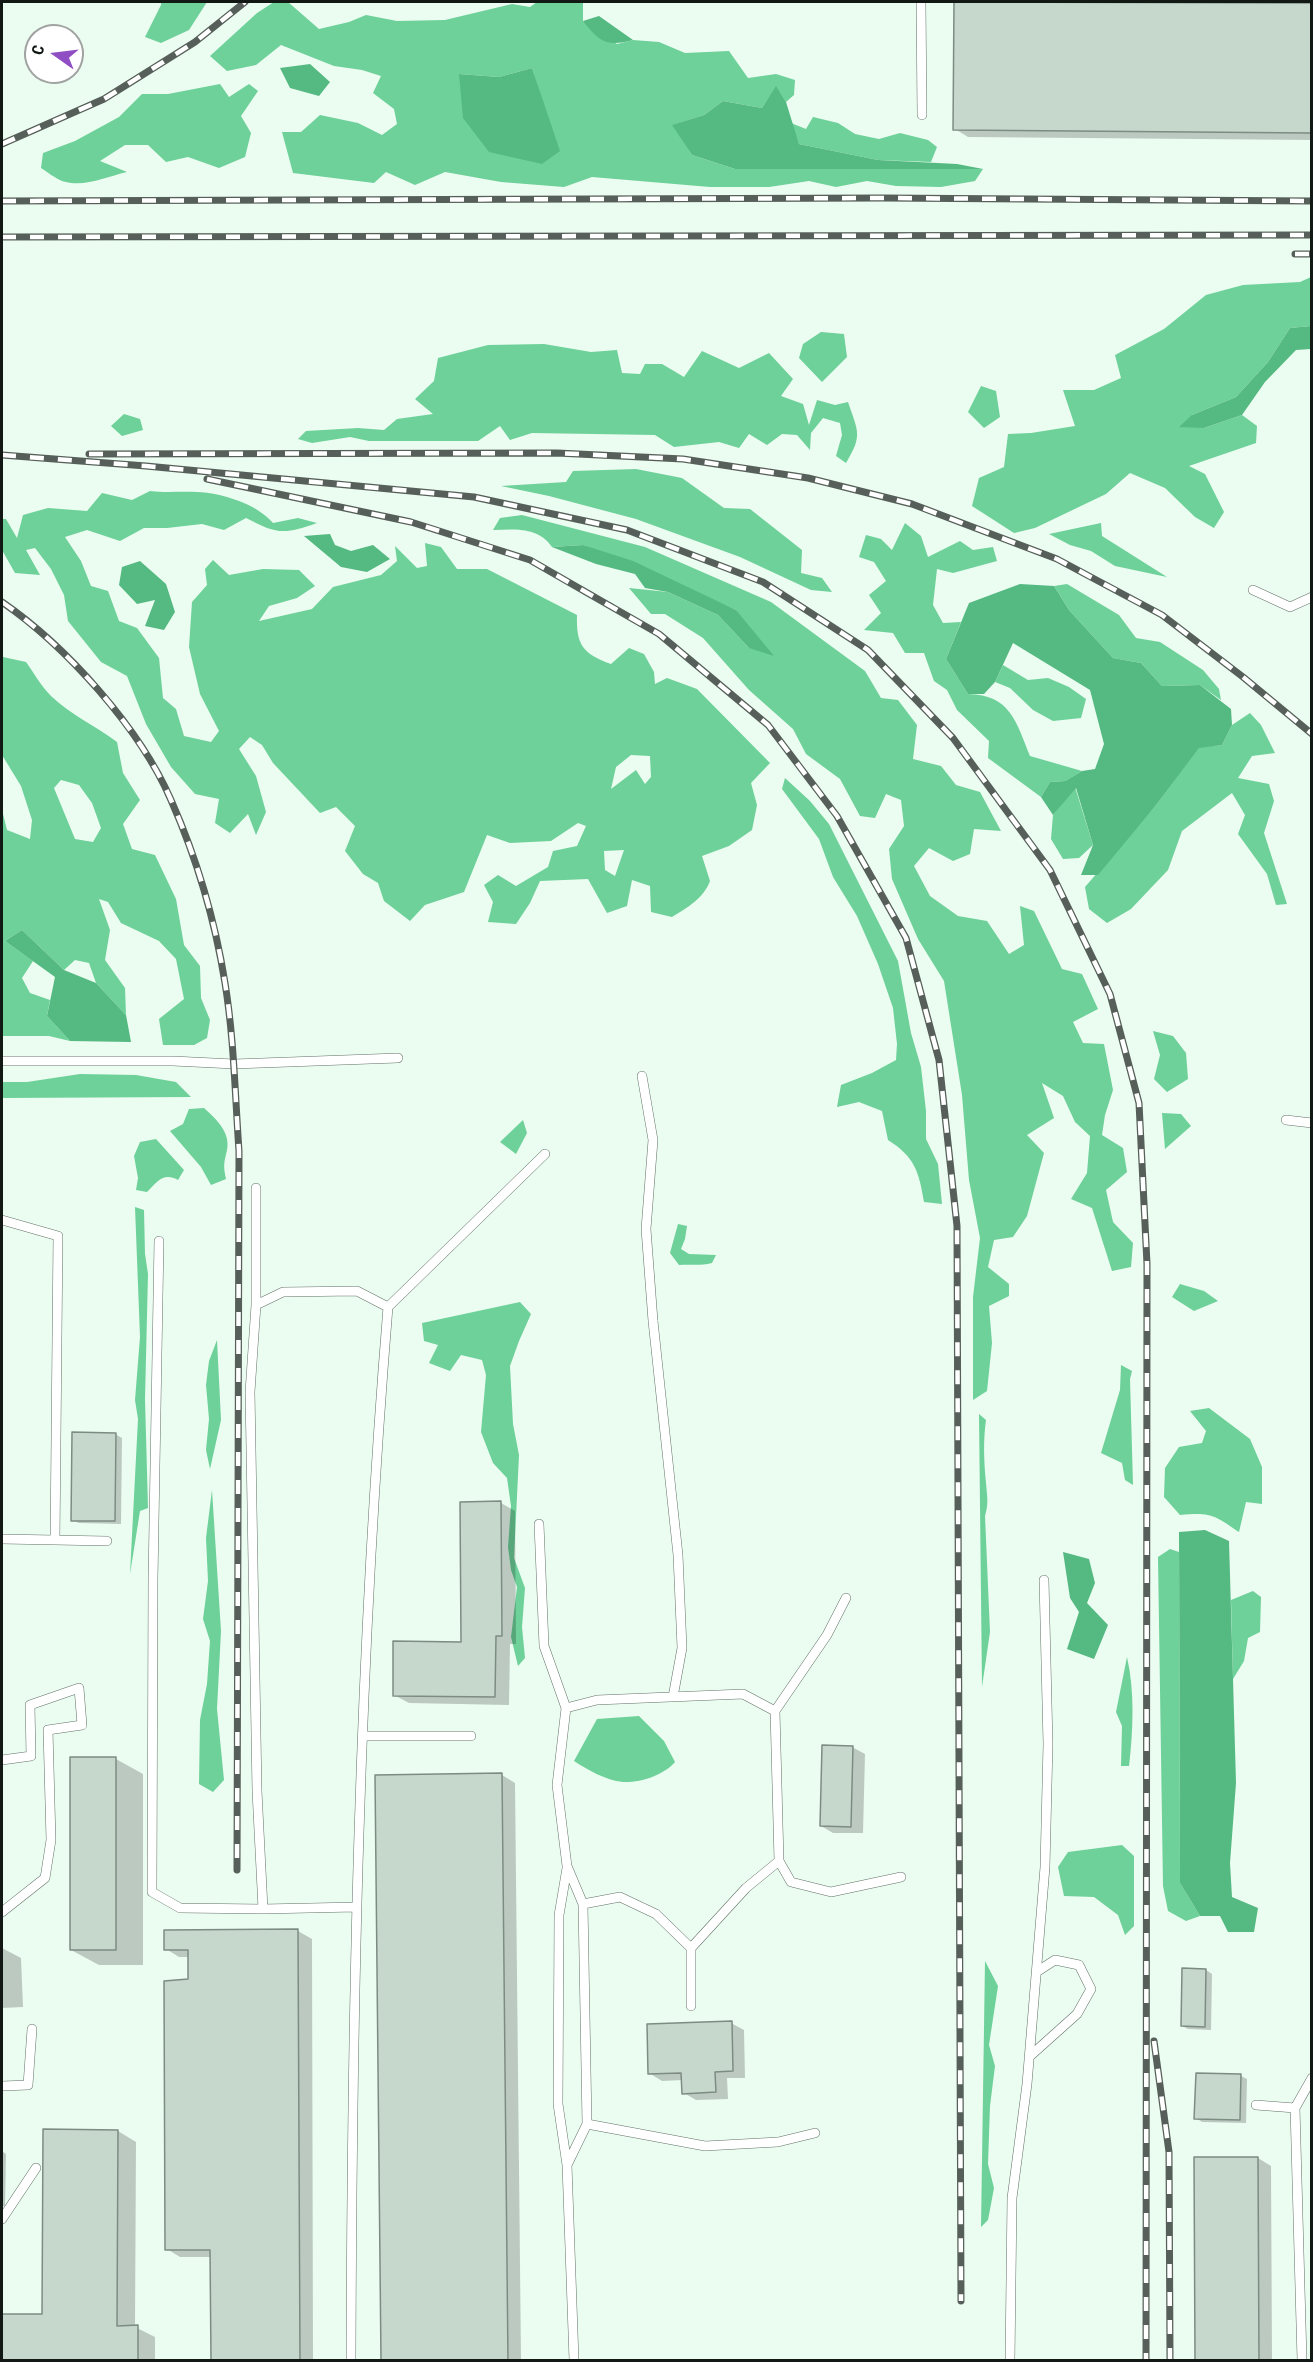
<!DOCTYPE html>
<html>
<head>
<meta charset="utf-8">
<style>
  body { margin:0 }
  #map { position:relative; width:1313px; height:2362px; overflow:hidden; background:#ebfcf1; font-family:"Roboto Condensed",sans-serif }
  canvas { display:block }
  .frame { position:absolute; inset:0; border:3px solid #121814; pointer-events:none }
  .north { position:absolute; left:24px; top:24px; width:60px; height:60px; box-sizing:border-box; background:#fff; border:2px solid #a0a3a1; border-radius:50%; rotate:284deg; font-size:16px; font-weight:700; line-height:24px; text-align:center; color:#121814 }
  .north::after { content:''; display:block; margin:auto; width:21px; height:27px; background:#8f4ec3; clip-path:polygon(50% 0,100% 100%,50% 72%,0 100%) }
</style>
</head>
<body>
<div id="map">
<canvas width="1313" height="2362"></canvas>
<div class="frame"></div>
<div class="north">С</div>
</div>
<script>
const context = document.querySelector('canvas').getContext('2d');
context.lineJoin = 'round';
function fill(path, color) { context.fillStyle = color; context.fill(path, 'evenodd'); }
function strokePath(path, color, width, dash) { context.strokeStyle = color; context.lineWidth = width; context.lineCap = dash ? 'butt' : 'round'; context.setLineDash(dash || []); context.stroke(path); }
fill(new Path2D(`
  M161,2H207L189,30L161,43L145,37L161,5Z
  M274,2H288L319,29L349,22L366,15L397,21L445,20L512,4L530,7L537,2H583V21L617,44L633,40L659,42L685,53L729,51L748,78L776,74L795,80L794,95L786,102L776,87L762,108L723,101L704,115L673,125L692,155L735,169H983L975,181L941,187L896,186L867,181L836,187L809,181L769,187H710L592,177L564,187L501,182L445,172L415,185L386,172L374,183L293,173L282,132H301L320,115L358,123L382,135L397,124L394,109L373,93L381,76L362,70L334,66L281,45L256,65L227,71L210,56L257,13ZM532,68L550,126L459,74L499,77Z
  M220,84L229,97L249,84L258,91L241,116L251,133L245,157L219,168L188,157L166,162L148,145H125L100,161L127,172C105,177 84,188 62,181C55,178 47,172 41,168L43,153L75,141L119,117L142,94H168Z
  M813,117L838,123L855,134L879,139L900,133L928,140L937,147L931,162L878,160L799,144L791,123L806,129Z
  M1311,277V326L1290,328L1268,362L1236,397L1192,415L1204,428L1242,415L1257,426L1256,443L1189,466L1205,474L1224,512L1214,528L1195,517L1165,488L1130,473L1106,494L1035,528L1014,533L972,506L979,478L1004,467L1008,434L1031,433L1075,426L1063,390H1094L1121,378L1115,355L1164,329L1206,295L1243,285L1300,282Z
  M821,332L844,334L847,357L822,382L799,358L803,344Z
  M544,344L591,352L617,350L622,373L640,374L645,364H662L684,377L702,351L739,368L769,353L793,379L781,396L803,404L809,425L817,400L835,405L848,402C858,432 863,435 846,463L836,456L842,435L840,423L823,418L811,433L810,450L797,435L782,434L767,445L749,434L739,448L719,442L674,447L655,435L532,433L510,440L500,426L478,441H369L350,437L312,443L298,439L306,431L358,428L384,430L397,419L433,414L415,399L434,381L438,358L488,345Z
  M981,386L996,391L1000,417L984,428L968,412Z
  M124,414L140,419L143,430L122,436L111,426Z
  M636,469L682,478L724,508L750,509L802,550L801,573L822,578L832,592L811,590L740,557L636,519L549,496L501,486L566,482L573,471Z
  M150,491C167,493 181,491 197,492C222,493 257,504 273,523L298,518L317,523C283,535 277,534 246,518L224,530L202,524L167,528H144L120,541L87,530L65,537L81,561L91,586L108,591L119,621L137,628L159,658L163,698L176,709L184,736L211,742L219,731L200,694L189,647L192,602L207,585L205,569L213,560L229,575L263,569L299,570L315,586L297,598L269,606L259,621L312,609L333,587L381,575L397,561L395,546L417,568L427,566L425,543L441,547L457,569H487L577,615C576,645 583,654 611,664L629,648L644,654L654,672L655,684L667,678L697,689L770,763L751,783L757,805L752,830L729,846L702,856L710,881C704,898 687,908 672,917L651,912L650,886L632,880L627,906L607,913L588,879L540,881L530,903L516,924L488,922L493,902L484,885L498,875L516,886L548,867L553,851L577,846L586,826L578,823L551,841L510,843L487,835L464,892L425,905L410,921L384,901L378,883L363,874L345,851L355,826L336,807L320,813L273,763L262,745L250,737L239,749L256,776L266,812L256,835L248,814L230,833L215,823L219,799L195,794L171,767L146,724L127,676L101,662L68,621L64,595L51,569L35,548L26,550L40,575L15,573L2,550V519H6L17,538L23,515L48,508L87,511L102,493L132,500ZM631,755L650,756L651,777L645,784L636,770L611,789L616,767ZM624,850L615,876L605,870L604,851Z
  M522,515L645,547L771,602L865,671L881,698L898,700L917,725L913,759L941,766L956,785L980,792L1001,831L974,829L970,854L953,861L929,848L914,866L930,896L958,916L987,921L1009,954L1024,945L1020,906L1034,911L1062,969L1082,974L1098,1009L1073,1022L1083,1043L1104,1044L1113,1090L1105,1115L1102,1135L1123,1148L1127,1172L1106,1190L1113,1222L1133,1243L1131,1267L1112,1271L1092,1208L1071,1199L1087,1173L1090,1136L1075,1122L1063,1096L1042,1083L1054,1118L1027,1135L1044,1153L1027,1216L1013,1237L994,1240L988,1267L1009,1284V1296L989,1306L992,1343L987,1391L973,1400V1297L980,1238L969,1180L962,1095L944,981L918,939L892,879L889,849L904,826L901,800L886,794L875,818L860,816L840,779L806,754L793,729L749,690L703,638L665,614H651L629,588L668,592L718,615L749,648L736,610L583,545L552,547C539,527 515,529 493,530L500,518Z
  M905,523L921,536L928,557L960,541L973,550L993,547L997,561L953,573L937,569L933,605L943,623L961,622L946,659L968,694C1011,695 1016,722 1030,756L1082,771L1065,781L1050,782L1041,797L988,758L989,741L957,710L947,690L934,681L924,653H905L893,633L864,630L881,613L869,595L886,581L874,562L859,557L866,535L881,539L892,550Z
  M1101,523L1102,536L1167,577L1115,566L1091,551L1070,545L1049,534Z
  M1067,584L1119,615L1136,638L1160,642L1203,670L1219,689L1221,700L1200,685L1162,686L1141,663L1113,658L1069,610L1054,586Z
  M3,657L26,662C34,673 41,686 51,696C71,715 96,726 117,742L123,773L140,800L123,824L132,849L155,855L176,899L184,945L200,966L201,998L210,1020L207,1038L194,1045H163L159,1019L184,999L176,959L159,941L121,923L108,902L99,899L110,930L105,960L125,988L126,1015L96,983L89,963L75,960L64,970L22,930L5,941L33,961L22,978L30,993L50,1000L47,1016L70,1041L49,1036H2V810L7,830L30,839L32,820L21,786L2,755ZM61,780L79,785L92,803L101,828L93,842L75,839L54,788Z
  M1003,665L1028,680L1048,678L1069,687L1086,699L1081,718L1053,721L1033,710L1010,688L995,682Z
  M1250,713L1261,725L1275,753L1252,756L1238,778L1269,784L1274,801L1264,833L1287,904L1276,905L1267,874L1238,834L1245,815L1232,793L1182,831L1168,870L1131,909L1107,923L1089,909L1085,887L1157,804L1199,747L1222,745L1232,725Z
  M785,778L810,801L829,824L898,961L911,1033L921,1067L926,1111V1139L938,1164L942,1204L924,1202C919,1172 915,1157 888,1140L882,1111L859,1102L837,1107L841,1085L872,1073L896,1060L897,1044L893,1008L878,964L857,916L833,877L819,839L782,789Z
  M1075,787L1093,845L1079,858L1063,859L1051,839L1053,815Z
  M1153,1031L1173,1036L1186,1053L1188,1079L1167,1092L1154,1079L1160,1055Z
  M80,1074L136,1075L176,1082L191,1097L2,1098V1082H27Z
  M204,1108C215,1118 231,1132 227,1150C224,1163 223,1165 226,1179L211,1185L201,1167L170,1131L183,1124L189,1109Z
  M1162,1113L1181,1114L1191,1126L1165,1149Z
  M523,1120L527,1133L516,1154L500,1142Z
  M156,1139L184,1170L178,1180C163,1172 157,1182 147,1192L136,1190L138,1178L134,1156L140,1142Z
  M135,1207L144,1210L145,1254L148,1274L145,1399L148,1508L140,1511L130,1574L138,1419L135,1400L140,1337Z
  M678,1224L687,1226L685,1239L681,1249L689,1254L716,1255L712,1263C700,1266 691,1264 679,1265L670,1253Z
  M1180,1284L1204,1291L1218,1301L1194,1311L1172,1297Z
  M520,1302L531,1314L519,1341L510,1366L513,1424L519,1455L514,1558L525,1588L522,1627L525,1658L518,1666L511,1637L517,1587L511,1570L508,1547L511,1506L507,1478L493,1463L481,1432L486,1375L482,1360L461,1355L450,1371L429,1363L438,1345L424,1341L422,1323Z
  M217,1340L221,1420L210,1469L206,1450L209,1419L206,1385L209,1361Z
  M1121,1365L1132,1371L1130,1379L1133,1485L1125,1480L1122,1463L1101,1453L1120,1390Z
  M1209,1408L1250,1439L1262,1467V1504L1246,1502L1239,1532C1214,1515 1211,1512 1180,1515L1164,1497L1165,1468L1179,1447L1202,1443L1206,1431L1190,1411Z
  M979,1414L986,1420C983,1441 984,1462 986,1483C987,1497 989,1502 985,1516L990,1632L982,1687Z
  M212,1490L221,1631L217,1709L224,1780L213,1792L199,1784L200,1720L207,1684L210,1641L203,1619L208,1581L206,1538Z
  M1170,1549L1179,1552L1180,1883L1200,1916L1186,1921L1168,1911L1163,1886L1158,1557Z
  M1253,1591L1261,1597L1260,1632L1248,1638L1244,1661L1233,1679L1231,1600Z
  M1127,1657C1135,1692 1133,1731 1129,1766H1121L1122,1726L1116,1712Z
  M639,1716L664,1741L675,1762C664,1775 640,1783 623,1782C605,1780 588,1770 574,1761L597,1719Z
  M1122,1845L1134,1856V1926L1125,1935L1118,1915L1094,1897L1064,1896L1058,1867L1068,1852Z
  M985,1961L998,1986L989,2045L995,2066L990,2106L988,2164L994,2188L988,2220L981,2227Z`), '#6dd199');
fill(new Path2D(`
  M599,16L633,40C607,47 599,42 583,21Z
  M310,64L330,82L319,96L290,88L280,68Z
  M532,68L560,151L542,164L489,152L463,118L459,74L499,77Z
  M776,86L786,102L799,144L878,160L957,164L983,169H735L692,155L672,125L704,115L723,101L762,108Z
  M1311,326V349L1296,350L1265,382L1242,415L1204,428L1179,427L1192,415L1236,397L1268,362L1290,328Z
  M330,534L335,545L351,551L373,545L390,559L367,572L341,567L304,536Z
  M583,545L633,561L736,610L774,656L749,648L718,615L668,592L645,588L635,574L596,564L552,547Z
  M140,561L166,584L175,612L164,630L145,626L155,600L137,604L119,585L122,567Z
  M1020,584L1054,586L1069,610L1113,658L1141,663L1162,686L1200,685L1231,709L1232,725L1222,745L1199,748L1157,804L1098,875H1081L1093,845L1076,788L1053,815L1041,797L1050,782L1065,781L1082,771L1095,769L1104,744L1090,690L1013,643L995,682L984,694H968L946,659L969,603Z
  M22,930L64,970L96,983L126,1015L131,1042L70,1041L47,1016L55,977L5,941Z
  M1205,1530L1229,1541L1236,1783L1230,1863L1232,1897L1258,1908L1254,1932H1228L1220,1916H1200L1180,1883L1179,1532Z
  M1063,1552L1089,1559L1095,1583L1087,1603L1108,1625L1094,1659L1067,1649L1079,1612L1070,1598Z`), '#55b982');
fill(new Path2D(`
  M956,2L1312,4V140L968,137L955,129Z
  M115,1434L122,1438L121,1524L79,1523L72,1520Z
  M501,1503L515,1511L516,1644H510L509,1705L409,1703L394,1695L462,1644Z
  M852,1747L865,1754L863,1833H833L821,1826Z
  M116,1759L143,1774V1965H99L71,1950Z
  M502,1775L515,1783L521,2360H382Z
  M166,1931H298L312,1939L313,2360H212V2257H180L167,2249L190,1981L189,1957H179L166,1949Z
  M2,1948L21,1958L23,2007L2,2008Z
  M1206,1970L1212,1974L1211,2030L1188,2029L1182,2026Z
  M731,2023L744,2030L745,2078H727L728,2099L696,2100L684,2093L683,2080L662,2081L649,2073Z
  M1241,2076L1247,2079L1246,2123L1202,2122L1196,2118Z
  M118,2131L136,2142L135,2327L155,2337V2360H2V2315L43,2316Z
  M2,2151L6,2154L5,2206H2Z
  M1258,2158L1271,2166L1272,2360H1197Z`), '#0003');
const building = new Path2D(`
  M954,2L1311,3V133L953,130Z
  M72,1432L116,1433L115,1521H71Z
  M501,1501L502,1636H496L495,1697L393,1696V1641L461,1642L460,1502Z
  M822,1745L853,1746L851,1827L820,1826Z
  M70,1757H116V1950H70Z
  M502,1773L508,2361H381L375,1775Z
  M298,1929L300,2361H211L210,2250H165L164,1981L188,1979V1950H164V1930Z
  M1182,1968L1206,1969L1205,2027L1181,2026Z
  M732,2021L733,2071L715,2072L716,2092L682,2094L681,2073L648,2074L647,2024Z
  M1196,2073L1241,2074L1240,2120L1194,2119Z
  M43,2129L118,2130L117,2326L138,2325V2361H2V2314H42Z
  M1194,2157H1258L1259,2361H1195Z`);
fill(building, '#c6d7cc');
strokePath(building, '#7d8c83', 1.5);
const service = new Path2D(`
  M921,2L922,115
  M1253,590L1290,607L1312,597
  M2,1061H173L234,1064L398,1058
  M642,1076L653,1140L646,1229L653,1321L678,1555L682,1648L673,1697
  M1286,1120L1312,1123
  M256,1188V1305L250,1392L257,1791L263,1909
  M2,1220L58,1236L55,1540
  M159,1241L153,1579L152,1892L180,1908L263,1909L356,1907
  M256,1305L283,1292L357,1291L388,1307C359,1657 352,2009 351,2360
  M388,1307L545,1154
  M539,1524L544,1646L566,1708L557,1785L567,1866L583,1904L587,2124L567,2165L574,2360
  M2,1539L107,1541
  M566,1708L597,1700L743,1694L775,1711L779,1861L746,1888L691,1948V2006
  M775,1711L827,1635L846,1598
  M363,1736H471
  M2,1760L31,1756L30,1705L79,1688L82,1725L48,1730L51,1840L45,1878L2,1912
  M779,1861L791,1882L831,1892L901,1877
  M567,1868L559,1915L558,2104L567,2165
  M583,1904L620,1897L656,1914L691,1948
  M1029,2057L1077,2014L1091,1989L1079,1965L1055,1960L1038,1971
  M2,2086L28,2085L32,2029
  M1256,2105L1295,2108
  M587,2124L705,2146L778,2142L815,2133
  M2,2219L36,2168
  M1010,2360L1012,2198L1027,2084L1045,1867L1048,1744L1044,1580
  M1302,2360L1295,2108L1312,2078`);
strokePath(service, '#627167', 10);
strokePath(service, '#fff', 9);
const rail = new Path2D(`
  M2,144L104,99L195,42L245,2
  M2,201L883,198L1312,201
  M2,237L1312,235
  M1295,254H1312
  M89,454L557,453L683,459L808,478L912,504L1057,559L1162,615L1243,677L1312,734
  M2,455L146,466L474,497L627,530L763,582L868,650L953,738L1050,870L1110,994L1139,1103L1147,1264L1146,2360
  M207,479L411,522L530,560L659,634L768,725L837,816L906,938L939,1060L957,1226L961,2301
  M2,602C66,646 140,728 171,800C197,859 215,920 225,983C234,1038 235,1095 239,1151L237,1870
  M1154,2041L1169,2152L1170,2360`);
strokePath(rail, '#565f59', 7);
strokePath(rail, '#fff', 4.5, [14]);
</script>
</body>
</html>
